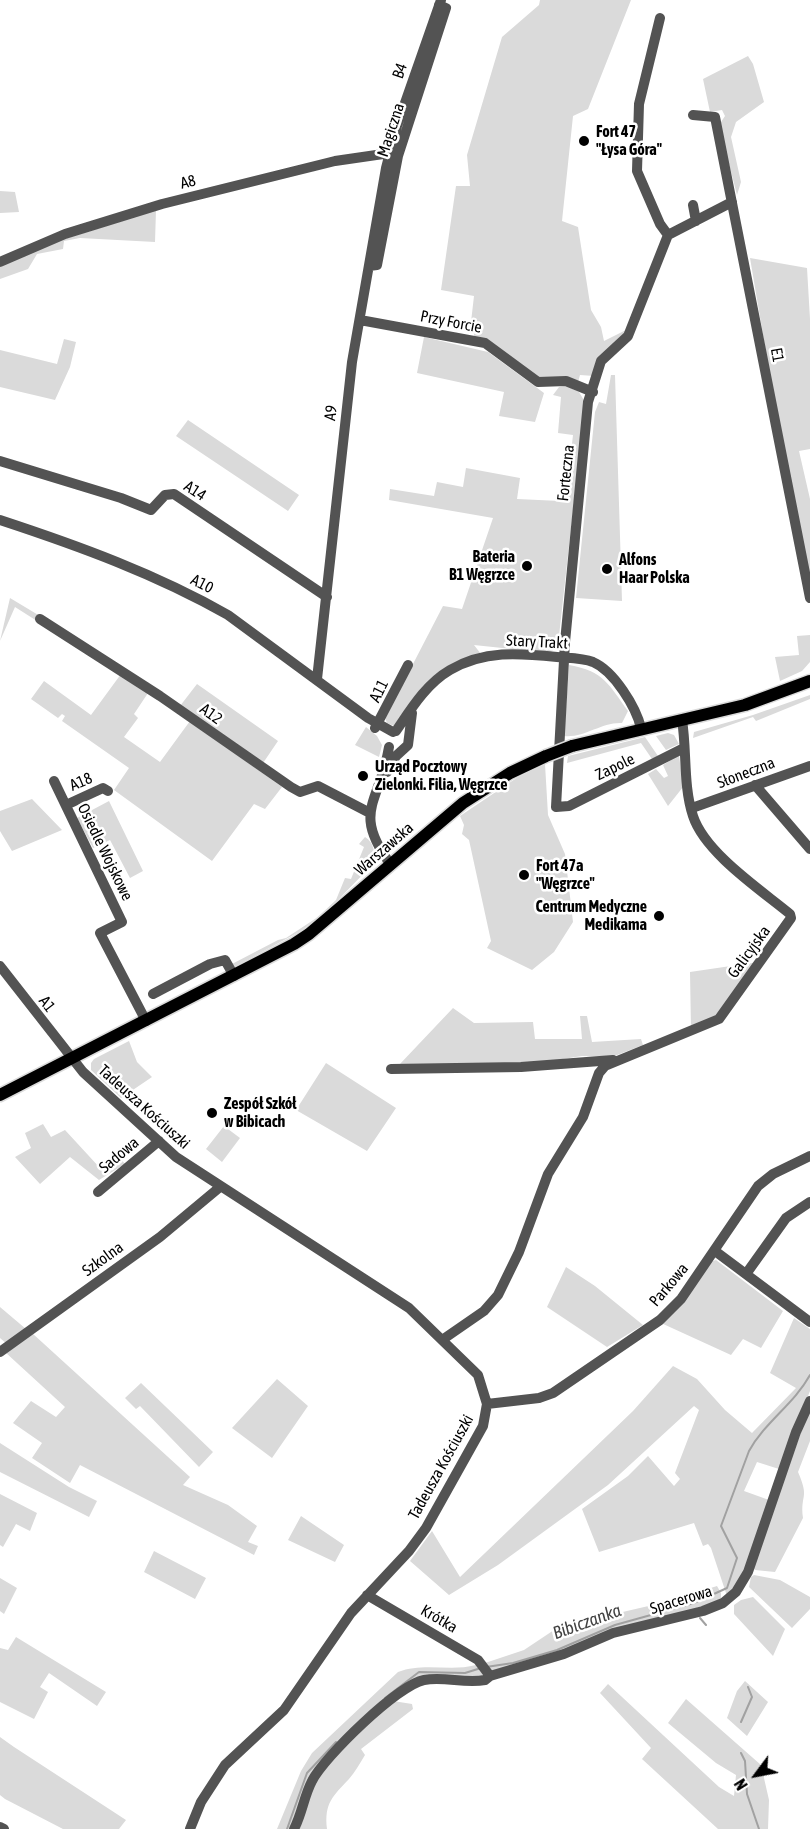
<!DOCTYPE html>
<html>
<head>
<meta charset="utf-8">
<style>
  body { margin:0 }
  #map { position:relative; width:810px; height:1829px; overflow:hidden; background:#fff; font-family:"Asap Condensed",sans-serif }
  canvas { display:block }
  .north { position:absolute; left:726px; top:1745px; width:60px; height:60px; -webkit-text-stroke:4px #fff; paint-order:stroke; rotate:238deg; font-size:16px; font-weight:700; line-height:24px; text-align:center; color:#000 }
  .north::after { content:''; display:block; margin:auto; width:21px; height:27px; background:#000; clip-path:polygon(50% 0,100% 100%,50% 72%,0 100%) }
</style>
</head>
<body>
<div id="map">
<canvas width="810" height="1829"></canvas>
<div class="north">N</div>
</div>
<script>
const context = document.querySelector('canvas').getContext('2d');
context.lineJoin = 'round';
function fill(path, color) { context.fillStyle = color; context.fill(path, 'evenodd'); }
function strokePath(path, color, width, dash) { context.strokeStyle = color; context.lineWidth = width; context.lineCap = dash ? 'butt' : 'round'; context.setLineDash(dash || []); context.stroke(path); }
function write(font, color, halo, rows, align = 'center') {
  context.font = font + ' "Asap Condensed",sans-serif'; context.lineWidth = 5; context.setLineDash([]); context.textBaseline = 'middle'; context.strokeStyle = halo; context.fillStyle = color; for (const [text, x, y, turn = 0] of rows) {
    context.save(); context.translate(x, y); context.rotate((+turn || 0) * Math.PI / 180); context.textAlign = isNaN(turn) ? turn : align; if (halo) context.strokeText(text, 0, 0); context.fillText(text, 0, 0); context.restore();
  }
}
fill(new Path2D(`
  M540,0H631L588,109L573,116L562,221L578,227L591,310L601,327L604,341L628,329L594,376L580,375L578,382L540,380L475,339L471,322L474,296L441,290L456,186H470L467,155L502,37L539,5Z
  M748,56L753,64L764,102L736,122L731,137L741,182L737,195L719,125L725,116L722,110L710,112L703,79Z
  M0,191L15,192L19,212L0,213Z
  M156,210L155,242L80,238L64,241L63,249L37,254L28,269L0,279V266L55,242Z
  M750,258L807,268L810,319V449L799,451L810,499V583L783,453Z
  M424,337L488,352L544,393L535,422L499,416L504,392L417,373Z
  M64,339L76,342L70,367L55,400L0,387V350L57,364Z
  M611,375H615L622,601L576,598L595,412L599,402L606,404Z
  M567,386L579,392L585,402L558,645L550,653L474,645L481,654L464,660L394,726L387,723L385,718L443,606L462,609L493,518L389,500L390,489L434,496L437,482L463,487L466,468L520,478L517,499L560,501L566,497L573,435L558,433L561,397L553,395L559,387Z
  M188,420L299,495L288,511L176,436Z
  M10,598L40,616L37,621L15,607L0,641Z
  M810,635V662L802,671L780,681L775,657L799,655L797,636Z
  M569,665C604,671 609,685 628,711L622,723C601,722 585,738 564,736Z
  M121,674L148,693L134,714L138,718L124,737L160,762L190,721L282,787L265,809L254,804L212,861L114,790L129,768L62,721L65,716L62,714L58,718L31,699L44,681L91,715Z
  M197,684L278,741L261,766L180,706Z
  M810,695V699L756,721L753,717L693,738L694,732L753,715Z
  M366,727L377,736L382,745L379,757L355,745Z
  M668,733L674,735L679,744L666,750L656,736Z
  M645,737L658,756L652,759L641,743L567,763L568,756Z
  M679,755L683,787L668,806L648,774L656,769L664,778L668,776L663,765Z
  M545,764L548,815L565,854L573,922L554,952L532,970L487,948L491,941L469,840L462,834L464,825L460,816L518,777Z
  M32,799L62,830L12,851L0,831V811Z
  M109,801L143,871L130,878L110,840L93,848L77,818Z
  M365,837C374,842 376,855 373,864L337,901L301,931L234,967L232,964L278,940L286,938L318,917L336,900L345,878L351,879L364,847L359,844Z
  M758,962L718,1017L691,1030L690,972Z
  M453,1008L474,1023L533,1022L535,1039H582L580,1016H587L592,1042L641,1039L643,1045L612,1057L582,1056L538,1063L399,1065Z
  M129,1041L137,1062L152,1077L121,1098L91,1070V1063L94,1059Z
  M326,1063L396,1108L367,1151L296,1110Z
  M43,1124L51,1137L65,1130L100,1168L120,1158L125,1164L99,1180L70,1157L40,1184L15,1157L31,1148L25,1133Z
  M224,1126L240,1138L222,1162L206,1149Z
  M716,1260L783,1311L761,1348L743,1339L731,1355L661,1323L710,1262Z
  M566,1267L595,1286L643,1325L607,1347L547,1307Z
  M0,1307L26,1329L7,1344L0,1338Z
  M794,1318L810,1329V1391L779,1469L757,1462L744,1491L769,1500L745,1572L727,1596L711,1548L708,1544L703,1546L694,1523L599,1552L582,1509L628,1476L648,1456L674,1486L680,1479L675,1473L699,1410L694,1406L608,1485L498,1565L449,1595L410,1561L432,1531L460,1577L633,1411L673,1366L697,1379L725,1410L752,1433L796,1388L770,1373Z
  M32,1333L190,1477L183,1485L228,1505L257,1526L248,1542L258,1546L254,1555L80,1465L70,1483L32,1458L42,1443L13,1423L31,1401L56,1417L65,1407L5,1352Z
  M277,1379L308,1406L272,1458L232,1428Z
  M141,1383L213,1452L199,1467L140,1406L136,1409L125,1398Z
  M810,1407V1441L798,1472C810,1500 800,1493 803,1518L775,1572L755,1570L753,1567Z
  M0,1443L69,1487L97,1501L89,1517L0,1472Z
  M0,1494L37,1513L30,1531L16,1524L3,1547L0,1545Z
  M301,1516L344,1545L335,1562L288,1540Z
  M154,1551L206,1578L195,1599L144,1572Z
  M754,1575L780,1580L810,1597V1609L792,1628L749,1587L751,1577Z
  M0,1578L17,1588L4,1614L0,1611Z
  M717,1586L721,1593V1600L563,1652L491,1671L485,1663L524,1650L560,1626L566,1633L614,1614L670,1601Z
  M753,1597L785,1629L773,1656L734,1614V1605L741,1600Z
  M16,1637L106,1692L97,1706L49,1673L40,1687L48,1692L34,1719L0,1702V1648L8,1650Z
  M476,1665L484,1671L482,1677L424,1676L322,1762L289,1829H277L301,1771L312,1753L398,1672C424,1662 450,1672 476,1665Z
  M745,1681L768,1702L747,1736L727,1718L737,1691Z
  M608,1684L719,1787L734,1796L736,1775L716,1763L668,1723L686,1699L761,1765L769,1800L768,1829H718L642,1759L651,1748L600,1693Z
  M393,1701L412,1704L413,1709L361,1749L365,1755C360,1763 355,1772 349,1779C333,1796 324,1803 327,1829H297L315,1783L326,1764Z
  M0,1737L14,1747L126,1820L119,1829H63L5,1799L0,1795Z`), '#dadada');
strokePath(new Path2D(`
  M700,1618L706,1625
  M486,1667L513,1663L557,1650L615,1625L694,1603L727,1588L737,1558L721,1526L749,1451C765,1422 794,1404 810,1375
  M385,1698L419,1672L465,1673L481,1668
  M741,1722L752,1697L748,1687
  M741,1753L745,1761L747,1794L759,1829
  M287,1829L307,1773L336,1742`), '#a1a1a1', 2);
const major = new Path2D(`
  M572,746L745,705L810,681
  M0,1095L294,944L309,934L463,803L510,773L546,756`);
strokePath(major, '#dbdbdb', 15);
strokePath(new Path2D(`
  M660,18L639,104L637,171L660,224L668,235
  M693,115L715,117L810,598
  M693,205L696,221
  M0,262L65,234L162,204L335,161L390,153
  M369,266L377,265L398,156L446,8L439,5
  M360,320L485,343L538,382L566,381L593,392
  M0,461L121,498L151,510L165,495L174,494L327,597
  M0,520C79,546 156,574 228,615L368,718L393,732
  M40,619L160,696L291,787L300,792L318,786L370,813
  M317,679L352,362L386,168L397,126L441,0
  M375,728L408,665
  M396,731C411,709 426,684 450,670C484,650 519,653 557,657C568,658 583,658 593,662C614,671 636,707 641,728
  M389,747C380,803 351,811 391,865
  M684,748L569,806L556,807L565,642L588,402L601,361L628,336L668,235L732,202
  M387,772L396,756L408,745L412,713
  M54,781L122,922L100,933L146,1021
  M755,785L810,849
  M66,805L103,788L108,791
  M692,808L810,766
  M0,966L83,1072L176,1157L409,1308L478,1375L487,1404L483,1426L426,1528L409,1551L351,1613L284,1710L225,1765L201,1802L190,1829
  M153,994L210,964L225,960L234,976
  M391,1069L521,1067L613,1060
  M98,1192L159,1141
  M715,1251L810,1322
  M746,1274L786,1218L810,1202
  M442,1340L484,1311L498,1295L519,1252L548,1174L583,1117L599,1073L605,1066L719,1019L791,918L790,914C761,890 705,853 693,816C683,786 687,751 682,720
  M0,1352L160,1237L220,1187
  M487,1404L539,1398L553,1393L660,1320L681,1299L758,1186L773,1174L810,1156
  M367,1595L478,1660L490,1676
  M0,1827L4,1829
  M294,1829C302,1814 304,1796 312,1781C324,1757 398,1685 424,1680C444,1676 465,1684 485,1680L490,1676L564,1654L613,1633L703,1611L723,1603L736,1592L748,1572L796,1432L810,1401`), '#535353', 10);
strokePath(major, '#000', 12);
const majorBridge = new Path2D(`
  M546,756L572,746`);
strokePath(majorBridge, '#dbdbdb', 15, []);
strokePath(majorBridge, '#000', 12);
for (const [x, y, r, color] of [
  [584,141,6,"#000"],
  [527,566,6,"#000"],
  [607,569,6,"#000"],
  [363,776,6,"#000"],
  [524,875,6,"#000"],
  [659,916,6,"#000"],
  [212,1113,6,"#000"]
]) { const dot = new Path2D(); dot.arc(x, y, r, 0, 2 * Math.PI); context.fillStyle = color; context.fill(dot); strokePath(dot, '#fff', 2); }
write('16px', '#000', '#fff', [
  ["B4",400,71,-71],
  ["Magiczna",391,130,-72],
  ["A8",188,182,-13],
  ["Przy Forcie",451,322,11],
  ["E1",777,355,80],
  ["A9",331,413,-82],
  ["Forteczna",566,473,-84],
  ["A14",195,491,33],
  ["A10",202,584,27],
  ["Stary Trakt",537,642,3],
  ["A11",379,691,-64],
  ["A12",211,714,36],
  ["Zapole",615,767,-26],
  ["Słoneczna",746,773,-21],
  ["A18",81,782,-23],
  ["Warszawska",384,849,-41],
  ["Osiedle Wojskowe",105,852,64],
  ["Galicyjska",749,952,-54],
  ["A1",47,1004,53],
  ["Tadeusza Kościuszki",144,1107,42],
  ["Sadowa",119,1155,-40],
  ["Szkolna",103,1259,-36],
  ["Parkowa",669,1285,-50],
  ["Tadeusza Kościuszki",441,1467,-61],
  ["Spacerowa",681,1600,-17],
  ["Krótka",439,1619,30]
]);
write('bold 16px', '#000', '#fff', [
  ["Fort 47",596,132],
  ["\"Łysa Góra\"",596,150],
  ["Bateria",515,557,"right"],
  ["B1 Węgrzce",515,575,"right"],
  ["Alfons",619,560],
  ["Haar Polska",619,578],
  ["Urząd Pocztowy",375,767],
  ["Zielonki. Filia, Węgrzce",375,785],
  ["Fort 47a",536,866],
  ["\"Węgrzce\"",536,884],
  ["Centrum Medyczne",647,907,"right"],
  ["Medikama",647,925,"right"],
  ["Zespół Szkół",224,1104],
  ["w Bibicach",224,1122]
], 'left');
write('italic 18px', '#424242', '#fff', [
  ["Bibiczanka",587,1622,-20]
]);
</script>
</body>
</html>
